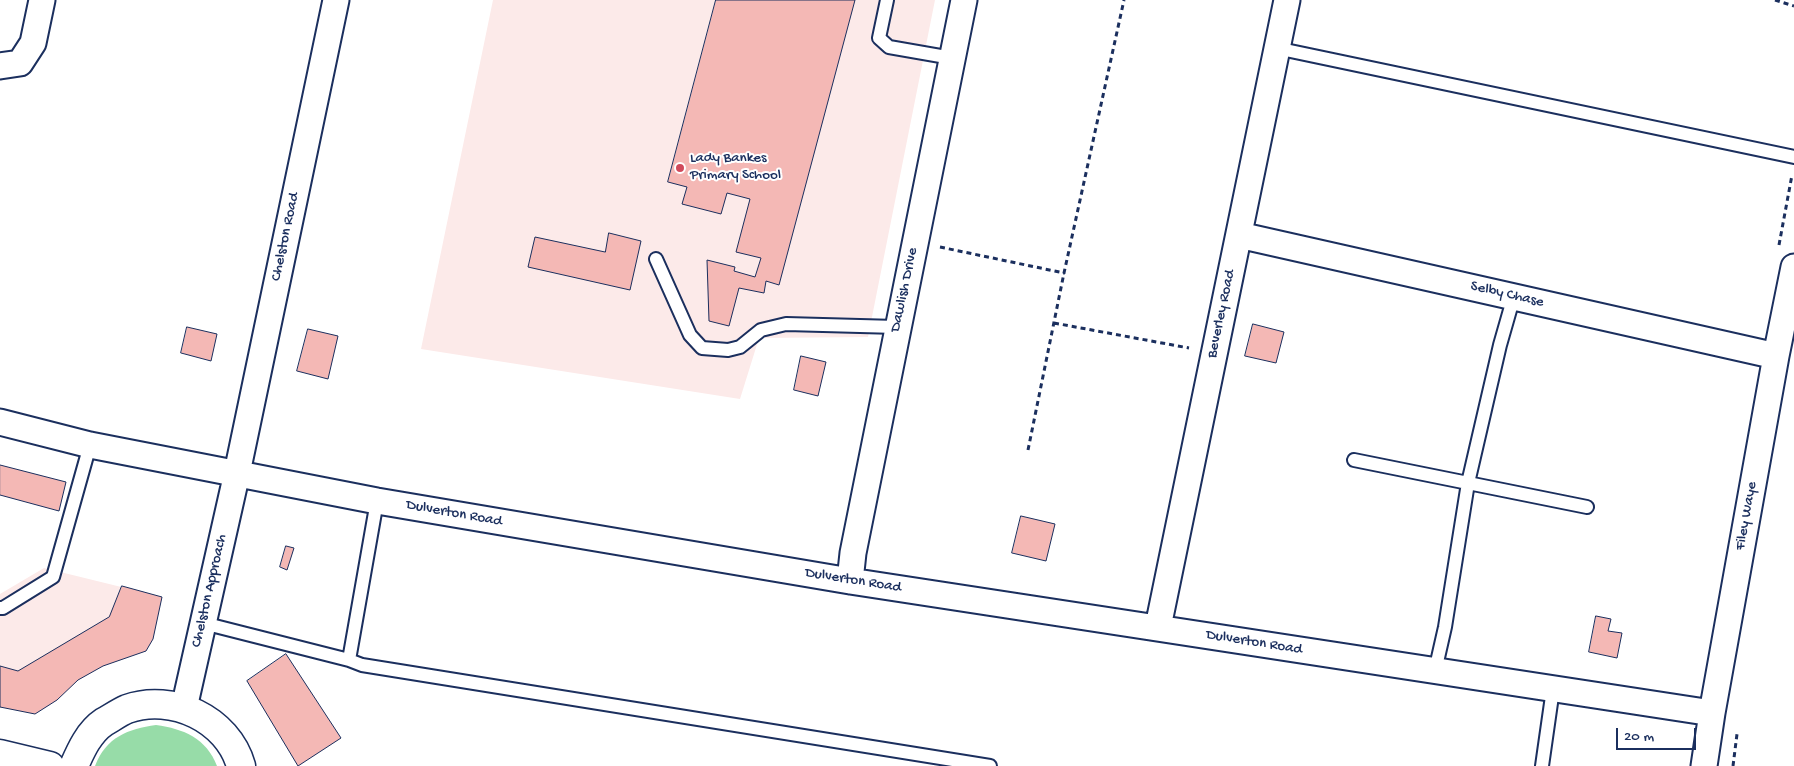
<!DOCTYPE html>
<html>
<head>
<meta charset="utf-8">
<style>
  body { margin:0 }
  #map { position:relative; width:1794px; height:766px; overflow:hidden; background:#fff; font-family:"Gochi Hand",sans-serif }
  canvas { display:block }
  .scale { position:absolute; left:1616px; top:728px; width:80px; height:22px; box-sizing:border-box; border:2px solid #1b2f5e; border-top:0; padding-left:6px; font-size:15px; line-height:18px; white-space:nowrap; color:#1b2f5e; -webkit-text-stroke:4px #fff; paint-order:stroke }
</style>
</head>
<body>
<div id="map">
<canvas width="1794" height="766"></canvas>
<div class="scale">20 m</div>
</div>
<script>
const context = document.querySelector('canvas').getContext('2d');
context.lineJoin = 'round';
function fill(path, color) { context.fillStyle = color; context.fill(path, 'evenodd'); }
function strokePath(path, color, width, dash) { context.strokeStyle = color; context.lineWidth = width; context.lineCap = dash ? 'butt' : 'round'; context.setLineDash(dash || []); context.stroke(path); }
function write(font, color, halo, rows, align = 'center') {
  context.font = font + ' "Gochi Hand",sans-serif'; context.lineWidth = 4; context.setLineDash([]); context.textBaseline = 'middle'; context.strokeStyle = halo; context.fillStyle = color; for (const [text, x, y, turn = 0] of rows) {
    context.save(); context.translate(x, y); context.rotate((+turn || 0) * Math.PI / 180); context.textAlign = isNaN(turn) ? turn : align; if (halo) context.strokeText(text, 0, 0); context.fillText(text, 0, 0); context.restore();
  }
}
fill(new Path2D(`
  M493,0H935L868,337L759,338L740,399L421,349Z
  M44,568L162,597L153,639L146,651L103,666L78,680L57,700L35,714L0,707V594Z`), '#fceae9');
fill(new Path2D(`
  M156,725C184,729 206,738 217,766H95C106,737 128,729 156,725Z`), '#97dca8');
const building = new Path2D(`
  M716,0H855L779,285L766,281L764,293L739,288L729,326L709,321L707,260L735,267L734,271L755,277L761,258L736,252L750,199L727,193L721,214L682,204L687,187L668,182Z
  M609,233L641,241L630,290L528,267L535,237L605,252Z
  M1253,324L1284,332L1276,363L1245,356Z
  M187,327L217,334L211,361L181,353Z
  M308,329L338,336L328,379L297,371Z
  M801,356L826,362L818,396L794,390Z
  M0,465L66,482L59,511L0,495Z
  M1021,516L1055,524L1046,561L1012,553Z
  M286,546L294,548L287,570L280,567Z
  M122,586L162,597L153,639L146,651L103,666L78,680L57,700L35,714L0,707V666L18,671L109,617Z
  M1596,616L1611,619L1608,631L1622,633L1617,658L1589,652Z
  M286,654L341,738L298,766L247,681Z`);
fill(building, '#f4b8b5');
strokePath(building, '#1b2f5e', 1);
const service = new Path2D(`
  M887,0L879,38L889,47L952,58
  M1276,48L1794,157
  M656,259L690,335L702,348L728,350L740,347L761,330L786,324L897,327
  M1354,460L1587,507
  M377,501L349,660L362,665L990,766
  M0,608H3L53,577L90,445
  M203,623L349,660
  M1435,671L1445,627L1468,483L1500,345L1510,310L1516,296
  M1542,766L1553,689`);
const minor = new Path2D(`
  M0,66L20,63L33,43L42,0
  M1239,235L1776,356
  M0,422L90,445L377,501L850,581L1712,713
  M850,581L853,553L964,0
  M1158,627L1287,0
  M184,708L237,473L336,0
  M1704,766L1712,713L1776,356L1794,267`);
const tertiary = new Path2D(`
  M0,754L50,766
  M74,766C81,750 89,732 104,722C111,718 120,712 127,709C172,693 228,719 241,766`);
strokePath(service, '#1b2f5e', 16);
strokePath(minor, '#1b2f5e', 29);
strokePath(tertiary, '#1b2f5e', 31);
strokePath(new Path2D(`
  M1775,0L1794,6
  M1779,245L1792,175
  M940,247L1064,273L1124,0
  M1054,323L1189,348
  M1028,450L1064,273
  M1733,766L1737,734`), '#1b2f5e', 3, [5, 4]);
strokePath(service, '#fff', 12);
strokePath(minor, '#fff', 25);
strokePath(tertiary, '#fff', 28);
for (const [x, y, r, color] of [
  [680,168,5,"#d1495b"]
]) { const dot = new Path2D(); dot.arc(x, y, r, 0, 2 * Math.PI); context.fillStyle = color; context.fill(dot); strokePath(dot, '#fff', 2); }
write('15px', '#1b2f5e', '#fff', [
  ["Lady Bankes",690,159],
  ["Primary School",690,176]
], 'left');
write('15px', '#1b2f5e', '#fff', [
  ["Chelston Road",286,237,-78],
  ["Dawlish Drive",905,290,-78],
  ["Selby Chase",1507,295,13],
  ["Beverley Road",1222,314,-78],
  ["Dulverton Road",454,514,10],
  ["Filey Waye",1747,516,-80],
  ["Dulverton Road",853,581,9],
  ["Chelston Approach",210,591,-77],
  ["Dulverton Road",1254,643,9]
]);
</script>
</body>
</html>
